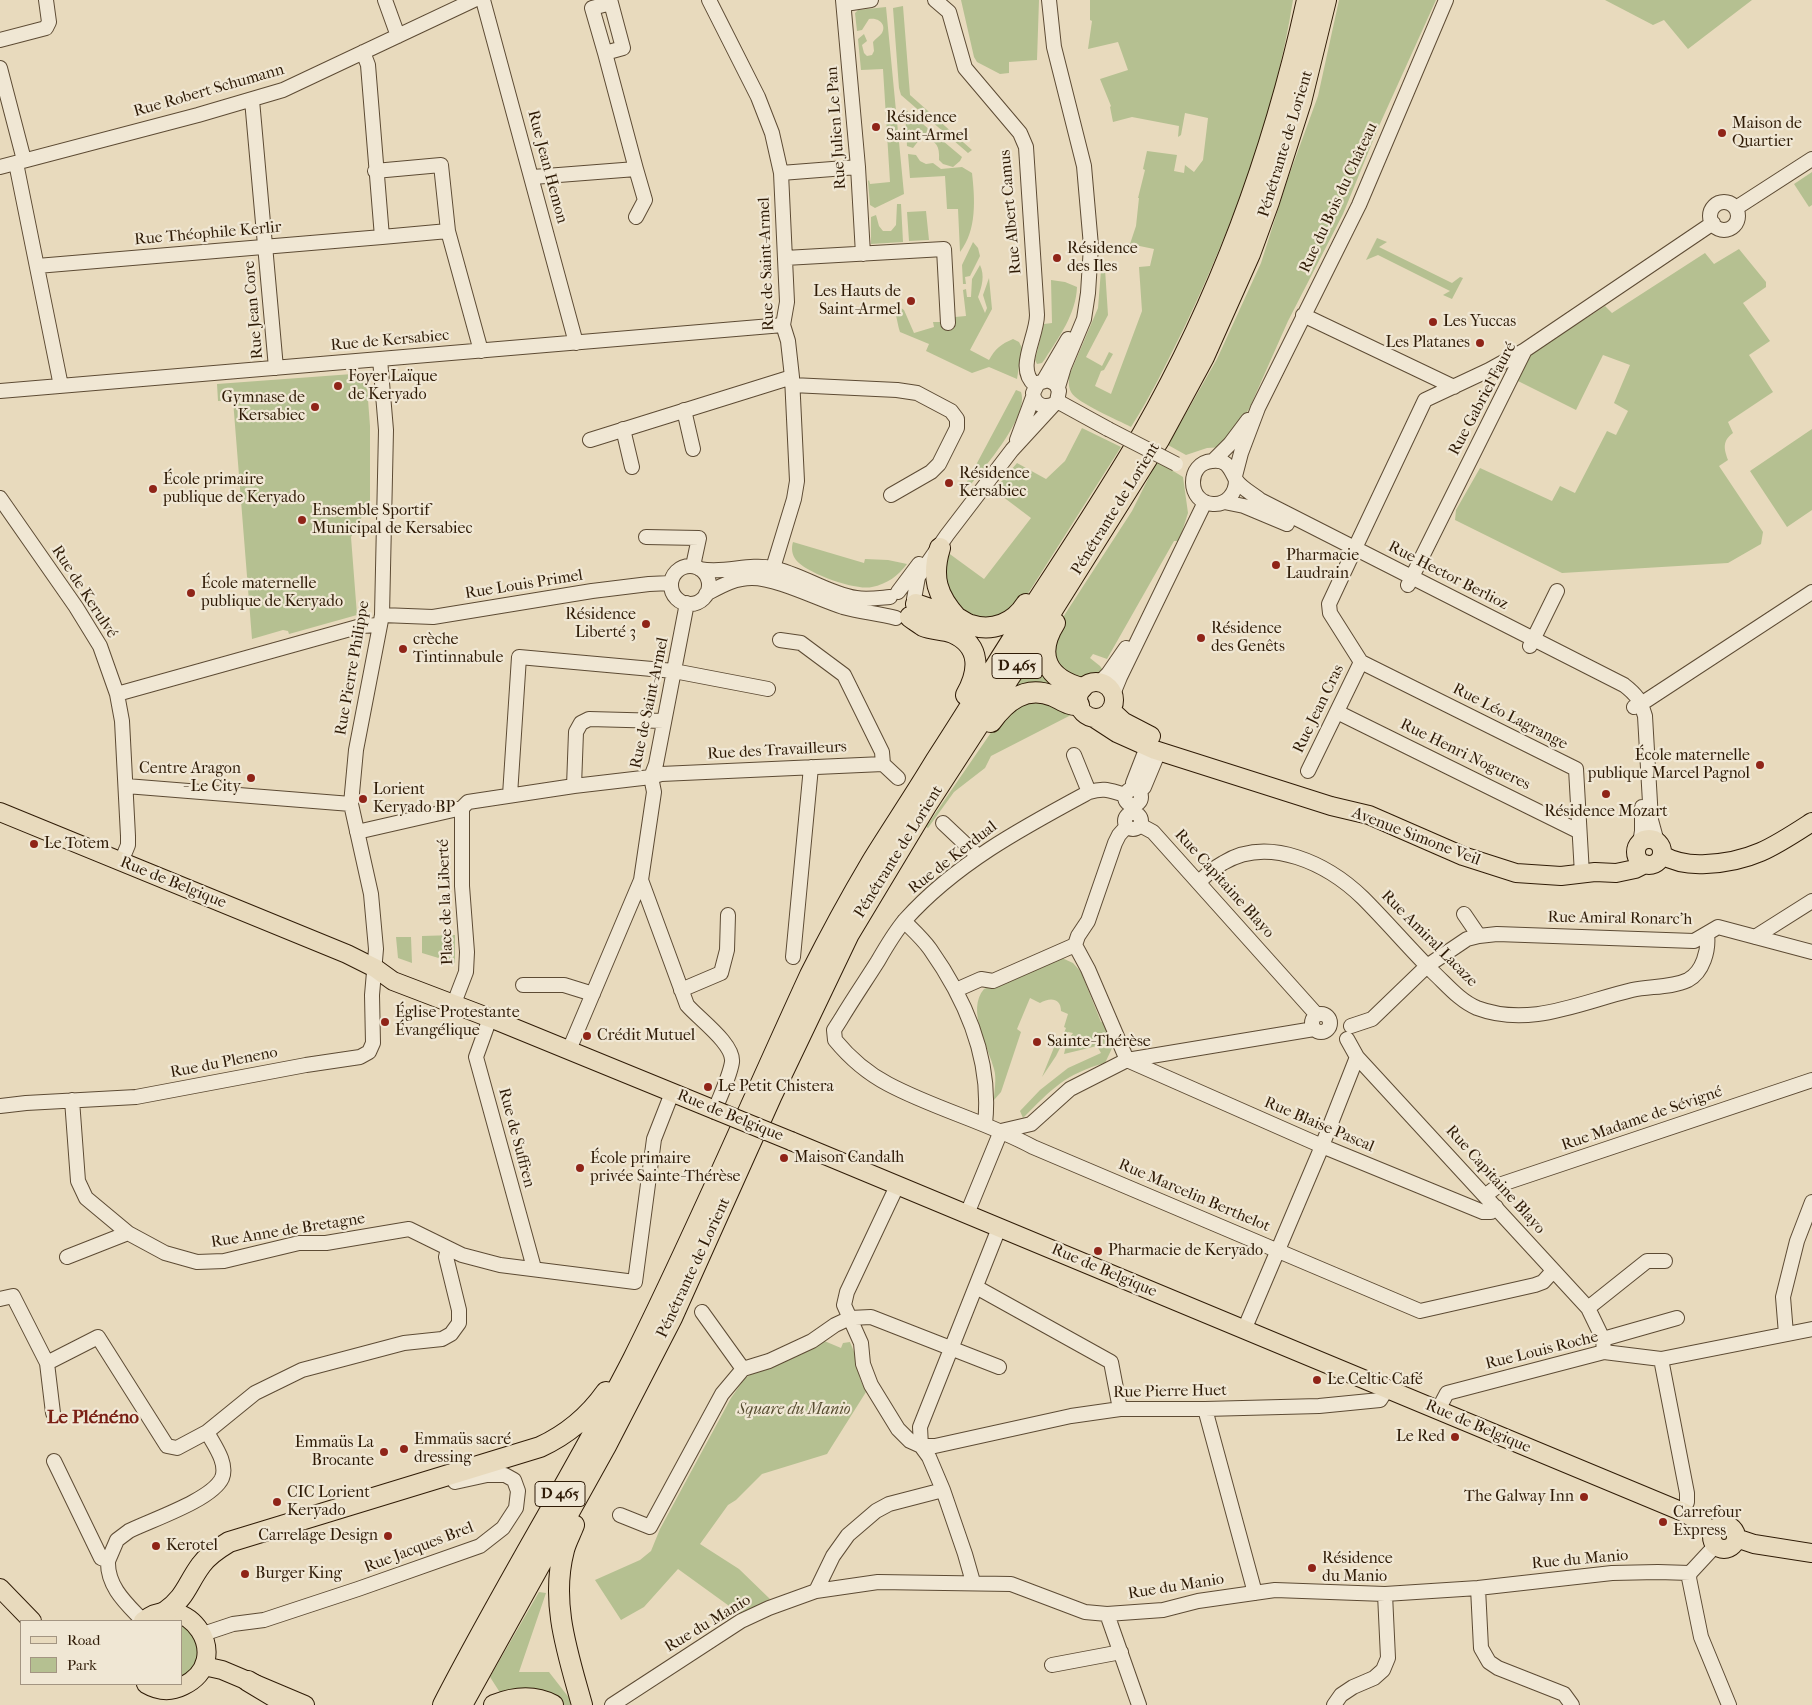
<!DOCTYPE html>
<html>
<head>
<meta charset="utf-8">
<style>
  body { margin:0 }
  #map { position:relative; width:1812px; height:1705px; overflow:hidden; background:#e8dabd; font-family:"IM FELL French Canon",serif }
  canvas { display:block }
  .legend { position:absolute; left:20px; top:1620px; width:162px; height:65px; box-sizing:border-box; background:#f0e7d4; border:1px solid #a39582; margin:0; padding:6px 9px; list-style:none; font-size:15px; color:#2f1b06 }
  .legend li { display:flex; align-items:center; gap:10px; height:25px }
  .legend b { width:25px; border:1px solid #a39582 }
</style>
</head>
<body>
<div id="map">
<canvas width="1812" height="1705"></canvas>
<ul class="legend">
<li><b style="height:6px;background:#e8dabd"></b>Road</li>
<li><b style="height:14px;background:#b5c091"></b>Park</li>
</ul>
</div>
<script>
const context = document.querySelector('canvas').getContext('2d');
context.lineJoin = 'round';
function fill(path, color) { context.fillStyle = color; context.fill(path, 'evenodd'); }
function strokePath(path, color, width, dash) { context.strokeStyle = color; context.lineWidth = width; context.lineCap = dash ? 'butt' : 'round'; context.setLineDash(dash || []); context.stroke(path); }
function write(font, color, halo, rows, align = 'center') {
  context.font = font + ' "IM FELL French Canon",serif'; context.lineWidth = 4.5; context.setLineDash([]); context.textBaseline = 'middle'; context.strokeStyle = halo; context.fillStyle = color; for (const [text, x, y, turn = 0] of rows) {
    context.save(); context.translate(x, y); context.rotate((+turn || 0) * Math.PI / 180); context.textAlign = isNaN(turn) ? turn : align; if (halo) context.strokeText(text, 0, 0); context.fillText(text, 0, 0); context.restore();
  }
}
fill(new Path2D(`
  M961,0H1039L1037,60L1009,62V73L1000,74L977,62L974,57Z
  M1090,0H1293C1275,114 1233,226 1183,330C1167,362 1151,396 1131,427C1118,420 1077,403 1071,392C1068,386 1069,382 1069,376L1098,308L1101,270L1105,269L1108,315L1086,357L1102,366L1109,352L1113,354L1104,370L1101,371L1095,386L1111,394L1142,311L1139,267L1150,266L1154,249L1130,244L1136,226L1139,198H1138L1145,170L1143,169L1147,151L1177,155L1174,171L1184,173L1185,165L1194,172L1203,160L1208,118L1185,113L1181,135L1178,137L1179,126L1132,117L1113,122L1110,107L1111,106L1100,79L1128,70L1118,42L1088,49L1092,21L1090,20Z
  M1339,0H1436L1379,126L1343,214L1288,321L1249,409L1224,447L1207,448L1186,455L1168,445L1217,359L1261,263L1287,181L1318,96Z
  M1605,0H1752L1688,49L1664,20L1653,25Z
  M903,6L910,95L972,150L968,153L901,95L899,88L893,8Z
  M886,7L904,194L875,208L870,205L868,181L869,180L870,184L890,182L883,69L861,70L858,39L864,34L867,41L862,45L864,53L867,56L872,55L874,51L873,42C875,39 880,36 882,33C887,24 878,17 869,19L862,30L857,31L855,13L858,10Z
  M905,109L962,157L960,161L953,167L943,164L939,160C940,144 935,138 919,140L913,148L907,146Z
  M908,154L916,155L920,161L926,164L933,163L941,169L962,167L972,173C975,199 977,230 960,252L958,209H947L945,176L910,178Z
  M1812,172V205L1809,207L1794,184Z
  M897,204H901L903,242L871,244V217L876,215L879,226L883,231H891L896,225Z
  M926,211L929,240L909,241L907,212Z
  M1377,238L1387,242L1379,247L1452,283L1460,277L1463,278L1452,299L1443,295L1450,291L1378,255L1366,260Z
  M973,242L978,248L980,256L970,276L965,277L966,284H963L962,265Z
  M1739,249L1766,282V287L1743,303L1770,341L1749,355L1773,392L1728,422L1733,433C1722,441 1724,449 1728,460L1719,466L1763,532L1761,544L1728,563L1562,573L1455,520L1456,510L1480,468L1552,501L1560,486L1575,493L1607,431L1616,435L1628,411L1614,403L1630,365L1603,355L1576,410L1518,381L1529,355L1605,306L1612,313L1705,253L1714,264Z
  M980,265C985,276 982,286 978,297L985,313L987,308L983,295L989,278L992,309L970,350L989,360C995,349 1001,344 1013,339L1019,342L1022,348L1017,379L989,367L972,373L926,351L929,344L900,332C897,323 897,315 893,307L895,304L904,310L914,333L934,327L933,322H944L945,327H955V317L966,316L963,290L966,289L967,297H971L972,279Z
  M1051,280L1065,282L1077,287C1076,314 1059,337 1045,359L1042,363L1037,364L1035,360L1044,324L1052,323Z
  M366,373L370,426V502L351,537L357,615L289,634L288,631L283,630L252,639L233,400L218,401L217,384Z
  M1016,390L1021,392C1030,417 979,474 963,494L961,493Z
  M1082,428L1121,447L1022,603L1013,613L982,623L953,608L940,563L947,552L984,579L1031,518L994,490L1017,463L1046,479L1065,461Z
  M1812,429V510L1787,527L1750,471Z
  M1157,461L1183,477L1188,513L1179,541H1174L1107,659L1093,654L1090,658L1100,666L1105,673C1077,684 1077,682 1053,666L1056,628L1132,511Z
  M793,542L864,563L865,559L888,560L907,564C898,576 887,584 872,587C856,591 806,573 796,560C792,555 791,548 793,542Z
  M1038,643L1074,692L1001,700Z
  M1029,699L1072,709L1071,715L991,756L985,768L954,792L928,828L926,827L1001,718Z
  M455,935V963L422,953V936Z
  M396,937H411L412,963L398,958Z
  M1062,958L1073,963L1081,972L1101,1022L1107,1023L1115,1042L1105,1063C1065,1074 1052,1089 1023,1118L1020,1111L1040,1090L1068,1068L1101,1053L1097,1046L1064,1054L1067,1041L1073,1033L1068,1032L1056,1056L1042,1077L1055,1045L1059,1046L1066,1028L1064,1027L1068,1014L1061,1011C1061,998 1050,997 1040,1003L1030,998L1017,1029L1021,1032L1001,1092L994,1100C994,1091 997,1079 994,1069C988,1046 966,1010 984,989L1057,959Z
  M822,1340L841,1348L843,1343L850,1342L857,1359L860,1379L866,1392L827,1454L762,1474L736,1500L728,1505L700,1544L739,1569L770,1599L743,1616L678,1569L644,1607L621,1620L595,1580L640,1560L651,1551L660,1529L731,1398L745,1378L755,1372Z
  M539,1592L546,1593L519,1672H549L570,1699V1705H508L490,1677Z
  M181,1623C194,1631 203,1650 196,1665C193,1670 186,1675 181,1679Z`), '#b5c091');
const minor = new Path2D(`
  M385,0L398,36
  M483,0L576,343
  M709,0L758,97L772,133L781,173L787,302L783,325L788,341L792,377L797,481L794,499L773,568
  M843,0L858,167L863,254
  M935,0L949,12L965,68L1020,133L1026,147L1037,315C1037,337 1015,369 1035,385
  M1049,0L1054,47L1084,166L1091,246L1088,293L1084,319L1064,367L1058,387
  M845,4L871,0
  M0,40L46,28L49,22L46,0
  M363,52L368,65L382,237L448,231L441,165L375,171
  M0,68L24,160
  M252,100L276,368
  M16,163L61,386
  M0,167L198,115L283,90L474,0
  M781,173L858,167
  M533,177L636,169L605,53L623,48L611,3L592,8L605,53
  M1710 216a14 14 0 1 1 28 0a14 14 0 1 1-28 0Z
  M1736,208L1812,159
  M636,217L645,200L636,169
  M448,231L481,351
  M785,258L944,249L948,323
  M37,266L382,237
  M1303,315L1454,387
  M1044,380L1068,339
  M792,385L897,390L917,393L951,411L957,419V428L939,464L931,472L891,495
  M0,391L783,325
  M1057,401L1108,429
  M684,410L693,449
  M623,429L632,467
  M590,440L792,377
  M1017,440L1033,397
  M1214,460L1230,444L1248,420
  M1235,476L1241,453L1258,408L1359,205L1446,0
  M1236,480C1236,493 1227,505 1213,504C1187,503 1186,463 1212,461C1228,459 1230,469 1236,480C1241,488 1253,494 1260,500L1624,685C1637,695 1640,700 1645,716L1651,820L1657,842
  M0,498L76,607L100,646L117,694L122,721L128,836V845L121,862
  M1224,502L1244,506L1287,524
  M646,537L699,538L693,566
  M1355,548L1425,400L1489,370L1525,350
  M671 585a19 19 0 1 1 38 0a19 19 0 1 1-38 0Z
  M700,569C725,574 748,563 772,568C802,574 826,593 856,598C867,600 879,598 890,597
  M1408,585L1525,350L1713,223
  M898,592L919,564
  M706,594C721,586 734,578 752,578C777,578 818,599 843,607C860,612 878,613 896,618
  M914,599L918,577L947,535L1012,450L1057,401L1059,391L1056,384L1048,380L1038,383L1033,393C1034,404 1043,409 1054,404
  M687,603L656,764L651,777L654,792L641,880L687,1005C699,1019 734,1044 732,1062C730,1076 720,1096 715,1110
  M382,615L433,617L592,591L649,584L671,583
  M780,640L801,643L844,675L882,752L883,764
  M1530,646L1557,591
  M1361,662L1576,769L1582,874
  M1100,682L1108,674L1126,648
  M117,694L361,626L379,625
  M1113,694L1120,677L1205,502
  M1634,707L1641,704L1812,592
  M1337,712L1578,831
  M1074,755L1089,792
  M1308,771L1361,662L1330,613L1329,604L1351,557
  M126,786L351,804
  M574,786L576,732L581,723L589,719L664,721
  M1133,789V783L1147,747
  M1125 797a8 8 0 1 1 16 0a8 8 0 1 1-16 0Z
  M1139,792L1144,787L1159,751
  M510,795L519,657L674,671L768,689
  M1126,795C1110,791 1106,787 1089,792C1024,827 956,863 905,920C895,932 886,947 878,961C866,980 853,999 841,1019L834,1030L835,1040C849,1057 869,1074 888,1084C935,1109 987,1122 1033,1147L1420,1311L1535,1285L1543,1282L1553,1271
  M462,808L468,802L574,786L651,777L661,774L883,764L898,778
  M1125 821a8 8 0 1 1 16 0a8 8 0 1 1-16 0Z
  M943,823L978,856
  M1140,825L1153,832L1317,1015
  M357,832L462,808
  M1640,843L1642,831V807
  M1199,882C1206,875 1214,868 1223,863C1269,835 1328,864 1363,898C1387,922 1409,948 1433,972C1447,985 1460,1001 1477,1008C1530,1028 1581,1002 1632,990C1649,986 1671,988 1688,980C1703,972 1709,950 1707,934
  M1464,914L1479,936
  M904,921C913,930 923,939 930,949C966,1000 992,1061 985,1124
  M1755,937L1812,901
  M1075,945L1078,936L1088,921L1115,843L1119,835L1127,826
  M793,957L811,767
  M523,985H564L593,994
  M681,990L721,973L727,950L728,915
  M956,990L981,979L993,981L1075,945
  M456,998L466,972L467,952L462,886V808
  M1312 1023a9 9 0 1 1 18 0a9 9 0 1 1-18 0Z
  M490,1018L476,1057L534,1268
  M1351,1026L1372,1019L1427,966L1467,939L1479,936L1497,934L1694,941L1718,927L1812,952
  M1347,1039L1357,1057L1588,1308L1603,1339L1604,1352
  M569,1050L641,880
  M1127,1060L1322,1146L1483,1212H1491L1496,1207
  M1127,1060L1314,1029
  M72,1100L78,1181L86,1198L128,1233L165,1253L197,1262L224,1261L299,1243H326L409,1229L462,1255L500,1265L635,1282L654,1139L672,1093
  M0,1106L26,1103L136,1097L306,1065L360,1057L369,1052L373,1043L372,995L376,949L371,894L351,804L356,750L382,615L386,430L380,359
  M897,1186L847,1292L844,1305L861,1343L863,1364L871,1385L898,1429L910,1441L921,1446L929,1457L943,1490L965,1554L973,1582
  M1486,1195L1499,1185L1812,1080
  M967,1214L1001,1131L1031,1124L1070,1089L1127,1060L1088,969L1075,945
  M999,1228L920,1427L921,1446H935L1071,1416L1120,1409H1205L1319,1406L1380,1400L1387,1389
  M67,1257L128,1233
  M976,1287L1111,1362L1120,1409
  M0,1299L13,1296L47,1363L53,1413
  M1588,1308L1647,1261H1665
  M702,1312L743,1369
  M1244,1330L1320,1151L1357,1057
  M1786,1334L1783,1297L1797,1241L1812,1202
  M1603,1339L1677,1318
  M1661,1359L1687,1493V1502L1683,1512
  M47,1363L98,1337L167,1446L177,1448L207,1432L255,1393L302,1370L404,1343L442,1339L451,1334L459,1323V1310L446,1257L448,1249
  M1205,1409L1255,1593
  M1438,1410L1447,1393L1604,1352L1661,1359L1812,1329
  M54,1461L101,1558L108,1561C107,1587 127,1604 143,1621
  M620,1515L650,1527L722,1394L743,1369L769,1361L812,1341L835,1325L850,1318L871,1317L999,1367
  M1715,1546L1690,1573L1689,1578L1701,1637L1729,1705
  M108,1561L117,1540L129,1531C151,1520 212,1500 222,1478C228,1463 214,1445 207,1432
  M1478,1588L1481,1648L1489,1662L1498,1668L1564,1694L1572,1705
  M816,1591L833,1556L848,1535L876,1511L889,1504L943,1490
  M1107,1614L1139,1705
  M203,1634L233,1624L264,1620L358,1589L480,1546L503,1528L516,1508L518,1491L514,1480L505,1475H487L455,1482
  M1052,1665L1121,1652
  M612,1705L741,1621L769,1608L816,1591L878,1582L1011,1584L1085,1612L1107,1614L1163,1610L1198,1601L1275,1590L1385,1594L1478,1588L1612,1573L1658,1572L1690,1573
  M1334,1705L1341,1695L1353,1687L1374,1678L1383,1670L1388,1658L1385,1594`);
const major = new Path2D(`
  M1078 700a18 18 0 1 1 36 0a18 18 0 1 1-36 0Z
  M1111,710L1124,722L1151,736
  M1094,718L1117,733L1155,750L1331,806L1369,815L1463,856L1516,873L1561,876L1595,872L1616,873L1635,869L1645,864
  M0,812L347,954L375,968L393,981L490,1018L715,1110
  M1636 852a13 13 0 1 1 26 0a13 13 0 1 1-26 0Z
  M1662,855C1676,863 1690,865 1706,864C1752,862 1775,846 1812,822
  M791,1141L1683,1512L1703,1524L1713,1533
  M1712 1537a12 12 0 1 1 24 0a12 12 0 1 1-24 0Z
  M1736,1538L1754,1544L1812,1553
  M0,1588L32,1621
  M143,1621C187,1586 237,1660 183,1686C171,1692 158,1691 146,1684
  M204,1666L222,1670L305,1705`);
const highway = new Path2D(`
  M940,548C931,577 937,596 957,618
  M916,604C929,609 943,613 957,618C962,620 966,624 971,625C993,632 1014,623 1026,604
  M910,617C914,620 919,623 923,626C932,630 944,629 953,633C982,646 979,672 966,695
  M1055,623C1035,655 1047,679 1082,688
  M991,722C1006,701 1026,685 1053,696C1062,700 1069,706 1079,705
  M574,1525C571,1533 566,1542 564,1550C550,1603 568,1654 582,1705
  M165,1612C186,1597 187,1584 201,1565C208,1555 219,1548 229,1542L540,1447C566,1435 589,1416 606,1392
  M248,1681L278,1699L280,1705
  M443,1705C503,1588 573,1476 633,1359C696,1233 751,1103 810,975C829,937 849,900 871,863C892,829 915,795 936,760C964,717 991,673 1019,629C1061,564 1104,500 1143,433C1220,298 1274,151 1307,0
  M462,1705L606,1446L672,1318L772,1095L849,934L926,806L1033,641L1159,440L1204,357L1250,254L1269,202L1301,102L1326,0
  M494,1705C514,1697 534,1695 553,1705`);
strokePath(minor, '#5d4b34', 16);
strokePath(major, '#2f1b06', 20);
strokePath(highway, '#2f1b06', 22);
strokePath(minor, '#f0e7d4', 14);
strokePath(major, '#e8dabd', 18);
strokePath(highway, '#e8dabd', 20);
const minorBridge = new Path2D(`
  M1108,429L1176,464`);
const majorBridge = new Path2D(`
  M715,1110L791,1141`);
strokePath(minorBridge, '#5d4b34', 16, []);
strokePath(majorBridge, '#2f1b06', 20, []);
strokePath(minorBridge, '#f0e7d4', 14);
strokePath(majorBridge, '#e8dabd', 18);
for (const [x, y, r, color] of [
  [876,127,5,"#8f2418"],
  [1722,133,5,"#8f2418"],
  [1057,258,5,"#8f2418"],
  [911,301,5,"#8f2418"],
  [1433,322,5,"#8f2418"],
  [1480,343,5,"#8f2418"],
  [338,386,5,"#8f2418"],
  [315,407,5,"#8f2418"],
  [949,483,5,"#8f2418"],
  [153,489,5,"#8f2418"],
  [302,520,5,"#8f2418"],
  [1276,565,5,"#8f2418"],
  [191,593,5,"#8f2418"],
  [646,624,5,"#8f2418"],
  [1201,638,5,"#8f2418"],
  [403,649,5,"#8f2418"],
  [1760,765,5,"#8f2418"],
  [251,778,5,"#8f2418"],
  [1606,794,5,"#8f2418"],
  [363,799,5,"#8f2418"],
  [34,844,5,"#8f2418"],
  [385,1022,5,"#8f2418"],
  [587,1036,5,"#8f2418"],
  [1037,1042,5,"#8f2418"],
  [708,1087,5,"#8f2418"],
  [784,1158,5,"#8f2418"],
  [580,1168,5,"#8f2418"],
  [1098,1251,5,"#8f2418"],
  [1317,1380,5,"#8f2418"],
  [1455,1437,5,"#8f2418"],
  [404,1449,5,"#8f2418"],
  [384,1452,5,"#8f2418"],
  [1584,1497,5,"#8f2418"],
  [277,1502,5,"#8f2418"],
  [1663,1522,5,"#8f2418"],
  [388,1536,5,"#8f2418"],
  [156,1546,5,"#8f2418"],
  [1312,1568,5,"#8f2418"],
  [245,1574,5,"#8f2418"]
]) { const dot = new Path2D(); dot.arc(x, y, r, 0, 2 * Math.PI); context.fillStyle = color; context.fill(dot); strokePath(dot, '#f0e7d4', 2); }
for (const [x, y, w] of [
  [1017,666,50],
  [560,1494,50]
]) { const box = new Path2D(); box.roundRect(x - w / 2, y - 12.5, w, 25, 4); context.fillStyle = '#f0e7d4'; context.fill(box); strokePath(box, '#2f1b06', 1); }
write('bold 15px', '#2f1b06', null, [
  ["D 465",1017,666],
  ["D 465",560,1494]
]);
write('16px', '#2f1b06', '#f0e7d4', [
  ["Rue Robert Schumann",209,91,-16],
  ["Rue Julien Le Pan",837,128,-94],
  ["Pénétrante de Lorient",1286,144,-73],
  ["Rue Jean Hemon",547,167,75],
  ["Rue du Bois du Château",1339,198,-65],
  ["Rue Albert Camus",1011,212,-95],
  ["Rue Théophile Kerlir",208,234,-5],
  ["Rue de Saint-Armel",767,264,-92],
  ["Rue Jean Core",254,310,-95],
  ["Rue de Kersabiec",390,341,-5],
  ["Rue Gabriel Fauré",1483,399,-62],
  ["Pénétrante de Lorient",1116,509,-58],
  ["Rue Hector Berlioz",1448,576,27],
  ["Rue Louis Primel",524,585,-9],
  ["Rue de Kerulvé",84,592,57],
  ["Rue Pierre Philippe",353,668,-80],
  ["Rue de Saint-Armel",650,703,-78],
  ["Rue Jean Cras",1319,709,-64],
  ["Rue Léo Lagrange",1510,717,27],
  ["Rue des Travailleurs",777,751,-3],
  ["Rue Henri Nogueres",1465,755,26],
  ["Avenue Simone Veil",1416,837,21],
  ["Pénétrante de Lorient",899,852,-58],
  ["Rue de Kerdual",953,858,-38],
  ["Rue de Belgique",173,883,22],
  ["Rue Capitaine Blayo",1224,884,48],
  ["Place de la Liberté",446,902,-92],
  ["Rue Amiral Ronarc'h",1620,919,1],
  ["Rue Amiral Lacaze",1429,939,45],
  ["Rue du Pleneno",224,1063,-11],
  ["Rue de Belgique",730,1116,22],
  ["Rue Madame de Sévigné",1642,1119,-19],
  ["Rue Blaise Pascal",1319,1125,23],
  ["Rue de Suffren",516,1138,75],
  ["Rue Capitaine Blayo",1495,1180,48],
  ["Rue Marcelin Berthelot",1194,1196,23],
  ["Rue Anne de Bretagne",288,1231,-9],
  ["Pénétrante de Lorient",694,1268,-65],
  ["Rue de Belgique",1104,1271,23],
  ["Rue Louis Roche",1542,1351,-14],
  ["Rue Pierre Huet",1170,1392,-1],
  ["Rue de Belgique",1478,1427,23],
  ["Rue Jacques Brel",419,1548,-21],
  ["Rue du Manio",1580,1560,-5],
  ["Rue du Manio",1176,1587,-9],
  ["Rue du Manio",708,1624,-31]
]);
write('16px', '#2f1b06', '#f0e7d4', [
  ["Résidence",886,118],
  ["Saint-Armel",886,136],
  ["Maison de",1732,124],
  ["Quartier",1732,142],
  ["Résidence",1067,249],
  ["des Iles",1067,267],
  ["Les Hauts de",901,292,"right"],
  ["Saint-Armel",901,310,"right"],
  ["Les Yuccas",1443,322],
  ["Les Platanes",1470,343,"right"],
  ["Foyer Laïque",348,377],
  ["de Keryado",348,395],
  ["Gymnase de",305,398,"right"],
  ["Kersabiec",305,416,"right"],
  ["Résidence",959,474],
  ["Kersabiec",959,492],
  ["École primaire",163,480],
  ["publique de Keryado",163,498],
  ["Ensemble Sportif",312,511],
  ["Municipal de Kersabiec",312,529],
  ["Pharmacie",1286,556],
  ["Laudrain",1286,574],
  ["École maternelle",201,584],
  ["publique de Keryado",201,602],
  ["Résidence",636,615,"right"],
  ["Liberté 3",636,633,"right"],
  ["Résidence",1211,629],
  ["des Genêts",1211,647],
  ["crèche",413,640],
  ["Tintinnabule",413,658],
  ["École maternelle",1750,756,"right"],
  ["publique Marcel Pagnol",1750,774,"right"],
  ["Centre Aragon",241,769,"right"],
  ["- Le City",241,787,"right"],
  ["Lorient",373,790],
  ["Keryado BP",373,808],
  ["Résidence Mozart",1606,812,"center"],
  ["Le Totem",44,844],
  ["Église Protestante",395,1013],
  ["Évangélique",395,1031],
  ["Crédit Mutuel",597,1036],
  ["Sainte-Thérèse",1047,1042],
  ["Le Petit Chistera",718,1087],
  ["Maison Candalh",794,1158],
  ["École primaire",590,1159],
  ["privée Sainte-Thérèse",590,1177],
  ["Pharmacie de Keryado",1108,1251],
  ["Le Celtic Café",1327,1380],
  ["Le Red",1445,1437,"right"],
  ["Emmaüs sacré",414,1440],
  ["dressing",414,1458],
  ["Emmaüs La",374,1443,"right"],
  ["Brocante",374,1461,"right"],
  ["CIC Lorient",287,1493],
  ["Keryado",287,1511],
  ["The Galway Inn",1574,1497,"right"],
  ["Carrefour",1673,1513],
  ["Express",1673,1531],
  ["Carrelage Design",378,1536,"right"],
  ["Kerotel",166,1546],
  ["Résidence",1322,1559],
  ["du Manio",1322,1577],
  ["Burger King",255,1574]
], 'left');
write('italic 16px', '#574d30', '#f0e7d4', [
  ["Square du Manio",794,1410]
]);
write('bold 19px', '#7a1f14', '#f0e7d4', [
  ["Le Plénéno",93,1418]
]);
</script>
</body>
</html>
